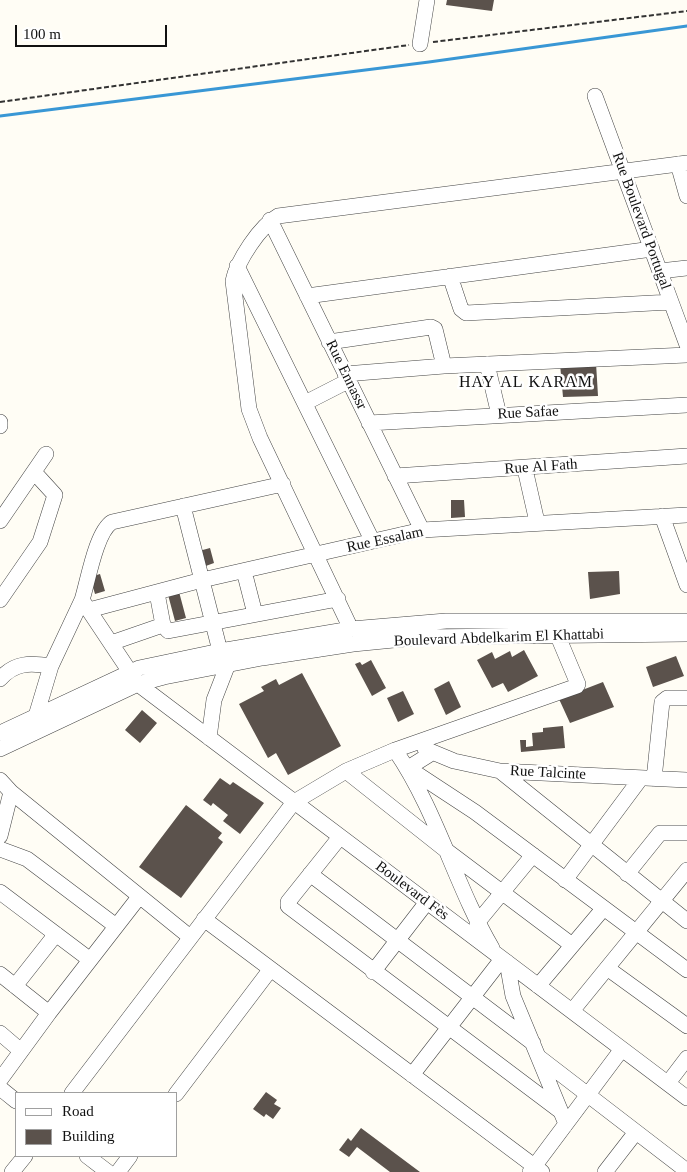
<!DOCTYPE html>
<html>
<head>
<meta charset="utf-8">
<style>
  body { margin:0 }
  #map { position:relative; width:687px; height:1172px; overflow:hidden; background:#fffdf5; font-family:Georgia,serif }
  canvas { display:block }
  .legend { position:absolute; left:15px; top:1092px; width:162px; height:65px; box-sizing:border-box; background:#fff; border:1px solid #a0a0a0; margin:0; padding:6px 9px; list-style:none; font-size:15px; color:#111 }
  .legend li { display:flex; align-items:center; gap:10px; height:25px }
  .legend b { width:25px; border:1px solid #a0a0a0 }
  .scale { position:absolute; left:15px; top:25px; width:152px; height:22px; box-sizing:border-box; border:2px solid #111; border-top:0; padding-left:6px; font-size:15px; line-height:18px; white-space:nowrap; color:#111; -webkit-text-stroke:4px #fff; paint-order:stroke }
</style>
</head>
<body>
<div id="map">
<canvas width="687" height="1172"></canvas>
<ul class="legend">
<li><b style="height:6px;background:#fff"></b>Road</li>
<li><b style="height:14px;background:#5b524c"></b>Building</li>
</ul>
<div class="scale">100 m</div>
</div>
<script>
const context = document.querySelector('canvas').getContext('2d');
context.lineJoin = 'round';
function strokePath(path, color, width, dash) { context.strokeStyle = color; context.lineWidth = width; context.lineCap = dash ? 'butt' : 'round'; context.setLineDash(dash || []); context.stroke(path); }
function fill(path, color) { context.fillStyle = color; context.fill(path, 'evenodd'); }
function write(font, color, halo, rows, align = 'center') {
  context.font = font + ' Georgia,serif'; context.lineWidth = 5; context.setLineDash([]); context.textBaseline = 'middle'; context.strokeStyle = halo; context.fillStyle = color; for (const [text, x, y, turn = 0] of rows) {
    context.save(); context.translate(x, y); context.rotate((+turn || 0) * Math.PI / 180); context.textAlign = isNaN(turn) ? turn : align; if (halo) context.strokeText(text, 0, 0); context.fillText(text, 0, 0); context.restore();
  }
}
strokePath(new Path2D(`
  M0,116L429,62L687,26`), '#3997d5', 3);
fill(new Path2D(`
  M447,0H494L492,11L446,5Z
  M596,363L598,396L563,397L560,364Z
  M451,500H464L465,517L451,518Z
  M210,548L214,563L203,567L199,551Z
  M619,571L620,594L590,599L588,572Z
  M100,574L105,591L95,594L90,577Z
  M178,588L186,618L175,621L167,591Z
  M524,650L538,676L508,692L503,683L492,688L477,660L492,652L495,659L510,651L512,657Z
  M676,656L684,676L653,687L646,667Z
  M371,660L386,688L372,696L355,664L360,662L362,665Z
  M302,673L341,746L288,775L276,753L268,758L239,704L264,691L261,687L276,679L279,685Z
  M449,681L461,707L446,715L434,689Z
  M603,682L614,707L570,723L559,699Z
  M403,691L414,714L398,722L387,698Z
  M142,710L157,723L140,743L125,730Z
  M563,726L565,748L521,752L520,740H526V747L533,746L532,733L543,732V728Z
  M220,778L230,785L233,782L264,803L240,834L223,821L228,815L213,803L211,806L203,800Z
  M186,805L222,833L218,838L223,842L181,898L139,867Z
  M266,1092L277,1100L274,1104L281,1108L273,1119L266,1114L264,1117L253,1109Z
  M361,1128L420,1172H390L357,1147L349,1157L339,1150L348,1138L351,1141Z`), '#5b524c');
const minor = new Path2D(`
  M420,44L427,0
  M595,96L687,345
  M678,164L687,196
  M270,220L422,530
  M237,266L372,540
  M660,271L687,268
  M450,276L461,309L466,313L671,302
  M307,296L652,249
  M329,342L431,327L435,329L444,366
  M487,364L499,415
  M345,374L444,366L687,355
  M305,403L348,381
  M0,422V426
  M369,423L687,405
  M525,469L537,522
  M395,476L687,456
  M283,484L112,522C96,532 88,581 82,600L138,684L687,1098
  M183,506L220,651
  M662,516L687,585
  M0,521L46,454
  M244,571L255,614
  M157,593L163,625L168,631L338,599
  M0,600L40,542L55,495L34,472
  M89,610L202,580L422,530L687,515
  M351,629L260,438L249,409L233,281C237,261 260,226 278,216L687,163
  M111,643L163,625
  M0,679C15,662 30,663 51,666
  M36,716L51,666L82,600
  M0,733L139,668L220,651L351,629L446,621H687
  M209,738L214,700L228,664
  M0,749L138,684L164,677L262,658L353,644L424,637L687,634
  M425,749L454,761L500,771L687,780
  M395,750C437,811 455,885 492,948
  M432,753L408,768L475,812L687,970
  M346,771L447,851L572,945
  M500,771L687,921
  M654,779L662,702L667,698H687
  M0,780L11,792L190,937
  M0,836L11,792
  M340,837L288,902V906L559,1110
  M0,849L27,859L116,926
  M310,874L533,1043
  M627,874L660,833H687
  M565,880L641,778
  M0,892L89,959
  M204,919L542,1172
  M477,923L533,855
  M507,962L513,996L566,1124
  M607,968L687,1026
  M373,972L427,902
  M0,974L49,1013
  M15,986L56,934
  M538,986L603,909
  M572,1011L687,870
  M0,1033L21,1051
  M540,1058L687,1171
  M412,1075L502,959
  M0,1080L49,1013L139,897
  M668,1083L687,1058
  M0,1088L16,1101
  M72,1093L294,802L346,771L395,750L577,686L578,684L557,634L555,621
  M176,1094L270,970
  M87,1156L108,1172
  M12,1172L25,1156
  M118,1172L130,1156
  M530,1172L622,1049
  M605,1172L636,1132`);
strokePath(minor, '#444', 16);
strokePath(new Path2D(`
  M433,42L687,11
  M0,102L409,45`), '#333', 2, [5, 2.5]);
strokePath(minor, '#fff', 15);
write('15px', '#111', '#fff', [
  ["Rue Boulevard Portugal",641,221,70],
  ["Rue Ennassr",346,375,64],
  ["Rue Safae",528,413,-3],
  ["Rue Al Fath",541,467,-4],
  ["Rue Essalam",385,540,-12],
  ["Boulevard Abdelkarim El Khattabi",499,638,-2],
  ["Rue Talcinte",548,773,3],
  ["Boulevard Fès",412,891,37]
]);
context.letterSpacing = '1px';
write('16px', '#111', '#fff', [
  ["HAY AL KARAM",526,383]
]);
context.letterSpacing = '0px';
</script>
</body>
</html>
